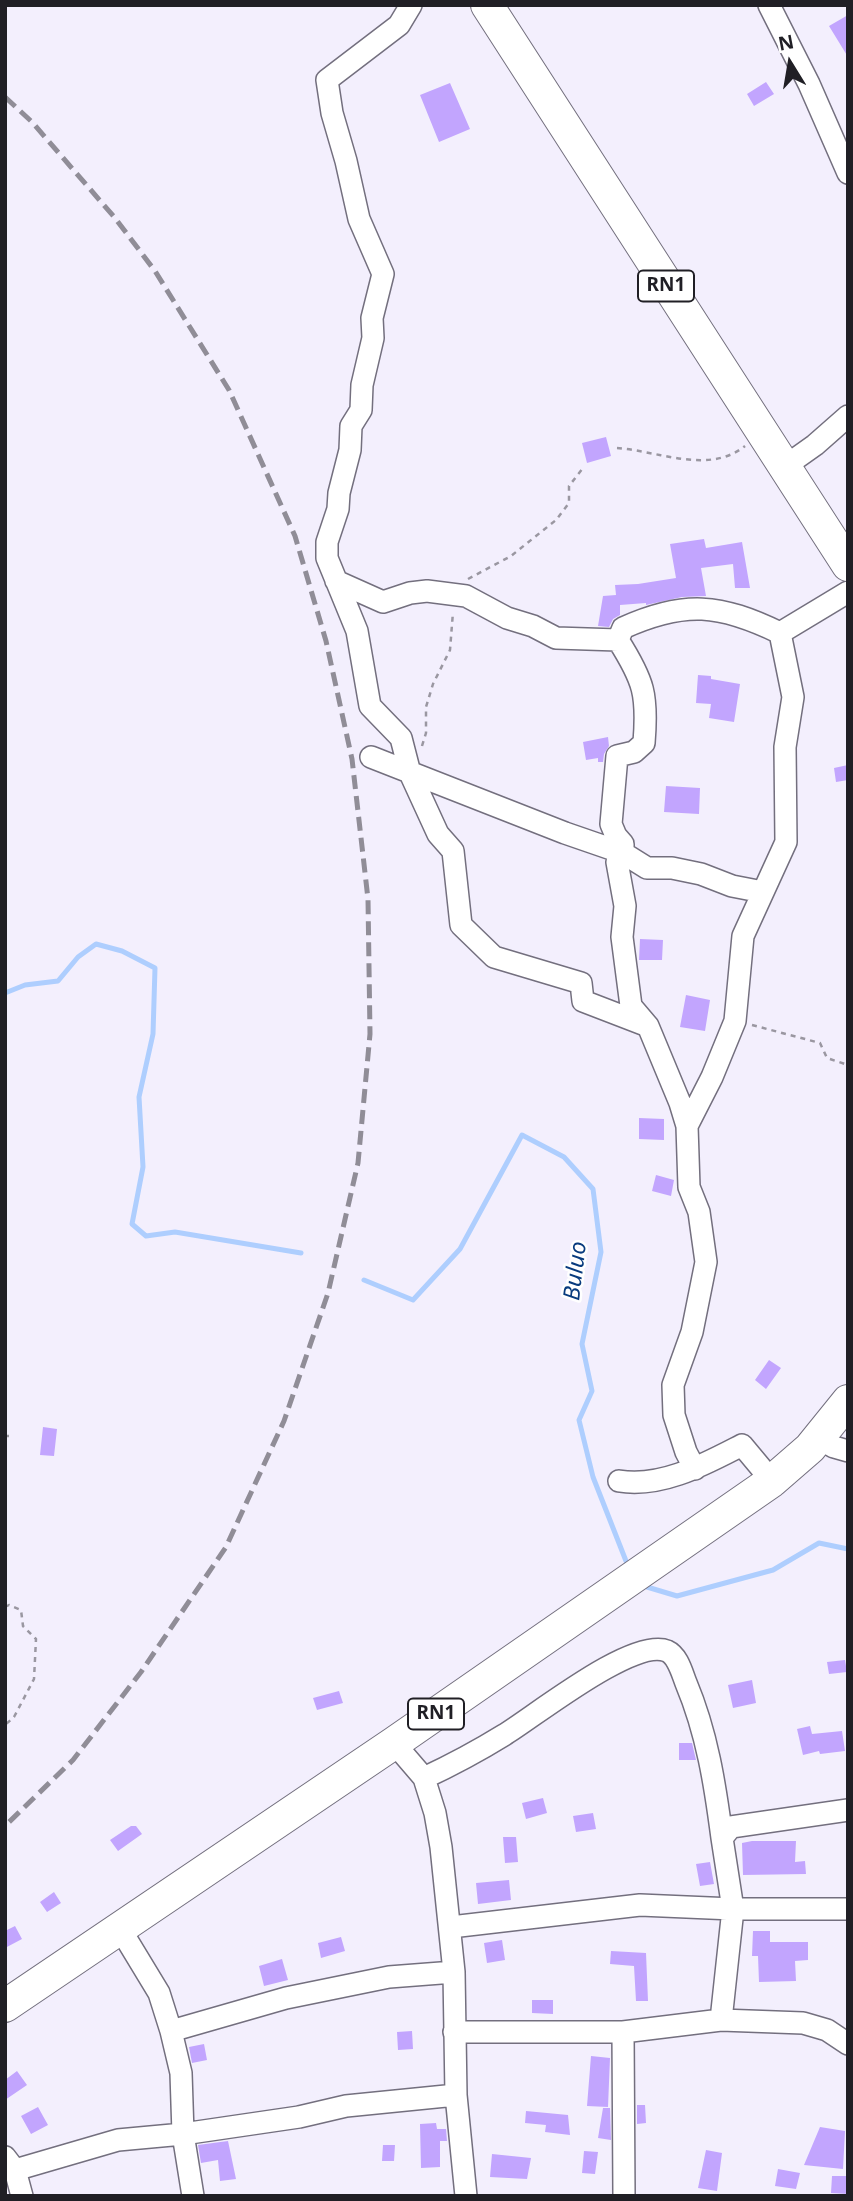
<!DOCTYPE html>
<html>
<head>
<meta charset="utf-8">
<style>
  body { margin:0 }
  #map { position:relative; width:853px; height:2201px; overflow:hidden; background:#f3effd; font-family:"Noto Sans",sans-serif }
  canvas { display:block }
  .frame { position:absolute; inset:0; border:7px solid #201f25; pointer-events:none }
  .north { position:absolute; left:755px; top:28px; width:70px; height:70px; -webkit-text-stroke:5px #fff; paint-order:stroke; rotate:349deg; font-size:19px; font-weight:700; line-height:28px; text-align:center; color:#201f25 }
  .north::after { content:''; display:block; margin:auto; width:24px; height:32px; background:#201f25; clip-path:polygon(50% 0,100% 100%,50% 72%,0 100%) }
</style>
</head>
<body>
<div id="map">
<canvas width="853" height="2201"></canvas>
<div class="frame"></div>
<div class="north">N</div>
</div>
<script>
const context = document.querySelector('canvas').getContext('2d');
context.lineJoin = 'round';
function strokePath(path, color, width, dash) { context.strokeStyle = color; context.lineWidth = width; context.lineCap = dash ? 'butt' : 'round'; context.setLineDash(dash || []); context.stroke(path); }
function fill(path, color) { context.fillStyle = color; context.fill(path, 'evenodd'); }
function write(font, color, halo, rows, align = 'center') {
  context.font = font + ' "Noto Sans",sans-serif'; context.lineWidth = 5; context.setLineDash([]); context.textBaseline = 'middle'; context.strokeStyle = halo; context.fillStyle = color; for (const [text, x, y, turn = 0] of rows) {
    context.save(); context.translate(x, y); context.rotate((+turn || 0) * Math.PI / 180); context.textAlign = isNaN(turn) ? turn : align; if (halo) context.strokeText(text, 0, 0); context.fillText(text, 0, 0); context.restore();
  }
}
strokePath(new Path2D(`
  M5,993L25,985L58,981L78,957L96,944L122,951L155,968L153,1034L139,1097L143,1167L132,1224L146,1236L175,1232L301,1253
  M364,1280L413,1300L460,1249L522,1135L564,1157L593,1189L601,1252L582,1344L592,1391L579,1420L593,1477L626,1561
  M647,1587L677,1596L773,1570L819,1543L848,1549`), '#aecefe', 5);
fill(new Path2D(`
  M848,15V57L829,26Z
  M766,82L774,94L754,106L747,94Z
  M450,83L470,129L439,142L420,95Z
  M606,437L611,456L587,463L582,443Z
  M704,539L706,548L742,542L750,588H735L733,564L701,568L706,596L682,597L646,605V603L620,605V615L613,619L609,627L598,626L603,596L616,595L615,585L638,584L676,578L670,544Z
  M698,675L711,676V679L740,684L734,722L709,718L711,704L696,703Z
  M608,737L609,746L604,754L603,762H598V758L586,760L583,742Z
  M848,765V780L836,782L834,768Z
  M666,786L700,788L699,814L664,812Z
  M640,939L663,940L662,960H639Z
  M686,995L710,1000L705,1031L680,1027Z
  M639,1118L664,1119V1140L639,1139Z
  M656,1175L674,1180L671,1196L652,1191Z
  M769,1360L781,1368L766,1389L755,1380Z
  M43,1427L57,1429L54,1456L40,1455Z
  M845,1660L847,1672L829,1674L827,1662Z
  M752,1680L756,1703L733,1708L728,1685Z
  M339,1691L343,1703L317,1710L313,1698Z
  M810,1726L812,1734L842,1731L845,1751L820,1754L819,1751L803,1755L797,1729Z
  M679,1743H692L696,1760H679Z
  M543,1798L547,1813L526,1819L522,1803Z
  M593,1813L596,1829L576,1832L573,1816Z
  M131,1826H136L142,1834L118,1851L110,1840Z
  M503,1837H516L518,1862L505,1863Z
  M752,1841H796L795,1862L805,1861L806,1874L743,1875L742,1843Z
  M710,1862L714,1884L700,1886L696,1864Z
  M509,1880L511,1900L478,1904L476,1883Z
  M54,1892L61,1903L47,1912L40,1902Z
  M15,1926L22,1939L5,1948V1931Z
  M753,1931H770V1942H808V1960L795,1961L796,1981L759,1982L758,1956H752Z
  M341,1937L345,1951L321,1958L318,1943Z
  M502,1940L505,1960L487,1963L484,1943Z
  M611,1951L646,1953L648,2001H636L634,1966L610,1964Z
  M282,1959L288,1980L264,1986L259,1966Z
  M532,2000H553V2014L532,2013Z
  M412,2031L413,2049L398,2050L397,2032Z
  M204,2044L207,2060L192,2063L189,2047Z
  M591,2056L610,2058L608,2107L587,2106Z
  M17,2071L27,2085L5,2100V2080Z
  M637,2105H645L646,2123L637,2124Z
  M38,2107L48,2125L31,2134L21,2116Z
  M603,2108H610L611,2140L598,2138Z
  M526,2111L568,2115L570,2135L545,2132L546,2125L525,2123Z
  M436,2123L437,2129H446L447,2141H440V2167L421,2168L420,2124Z
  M820,2127L845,2131L843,2169L804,2165Z
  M228,2141L236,2179L220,2181L218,2160L201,2163L198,2145Z
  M383,2145H395L394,2161H382Z
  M706,2150L722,2153L717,2191L698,2188Z
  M584,2151L598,2152L595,2174L582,2173Z
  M492,2154L531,2158L527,2179L490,2177Z
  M778,2169L800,2173L796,2189L775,2186Z
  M832,2176H848V2194L831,2193Z`), '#c2a5fe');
const minor = new Path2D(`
  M411,5L399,25L327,80L332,113L346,161L359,219L383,274L372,318L373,338L362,385L361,410L351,426L350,450L339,493L338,509L327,542V558L357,631L370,706L401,738L410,773L438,834L453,851L461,925L494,957L581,983L583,1001L648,1026
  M769,5L809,84L848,173
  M784,467L815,445L848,416
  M336,581L383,602L410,593L427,591L466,596L507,618L533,626L556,638L618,640L623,628C685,600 720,604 780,633
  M618,640C644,681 648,695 644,743L634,752L617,756L611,824L616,836L623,844V853L617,862L625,906L622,937L631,1006L648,1026L680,1103L687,1126L689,1187L699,1212L706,1262L692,1332L673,1385L674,1415L686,1452L695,1469
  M371,757L565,833L623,853L647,868H672L701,874L732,886L763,892
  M687,1126L712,1077L735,1021L743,936L786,842L785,747L793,697L780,633L848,592
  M818,1438L834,1447L848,1451
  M619,1481C662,1488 705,1464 742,1445L772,1481
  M394,1743L424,1778L435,1813L441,1847L454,1972L456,2095L466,2196
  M424,1778C452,1765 478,1751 504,1735C534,1717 633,1637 667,1651C678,1656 682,1673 686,1683C707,1733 715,1784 722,1838
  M119,1927L159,1993L171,2031L181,2073L183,2134L193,2196
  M451,1927L640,1905L733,1909H848
  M721,2020L733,1909L722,1838L731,1827L848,1810
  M171,2031L286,1998L389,1977L454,1972
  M454,2032H623L721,2020L803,2023L827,2030L848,2044
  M623,2032L624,2196
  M5,2157L15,2170L22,2196
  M15,2170L118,2140L183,2134L299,2117L346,2106L456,2095`);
const highway = new Path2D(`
  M487,5L848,565
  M5,2006L394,1743L772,1481L810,1448L848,1401`);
strokePath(minor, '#736f7e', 24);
strokePath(highway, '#736f7e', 34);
strokePath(new Path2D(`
  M617,448C659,451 709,475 745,446
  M468,579L511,556L556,520L569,503V486L583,468
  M422,746L426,733V707L433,684L450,650L453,612
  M752,1025L820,1043L827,1058L848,1065
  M5,1436H9
  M5,1607L9,1605L21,1610L23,1626L36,1639L34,1679L14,1717L5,1725`), '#9a97a1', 2.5, [5, 5]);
strokePath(minor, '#fff', 21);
strokePath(highway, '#fff', 32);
strokePath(new Path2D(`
  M5,97L32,122L115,218L155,271L229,390L295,536L326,641L352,759L368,899L370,1034L358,1163L328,1293L284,1421L226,1547L141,1672L73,1760L5,1826`), '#908d97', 5, [14, 7]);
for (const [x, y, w] of [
  [666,286,56],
  [436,1714,56]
]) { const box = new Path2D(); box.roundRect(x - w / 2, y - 15.5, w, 31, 5); context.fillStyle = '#fff'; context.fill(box); strokePath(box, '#201f25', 2); }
write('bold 19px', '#201f25', null, [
  ["RN1",666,286],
  ["RN1",436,1714]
]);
write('italic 23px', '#083b7e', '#fff', [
  ["Buluo",576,1271,-83]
]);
</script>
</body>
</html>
